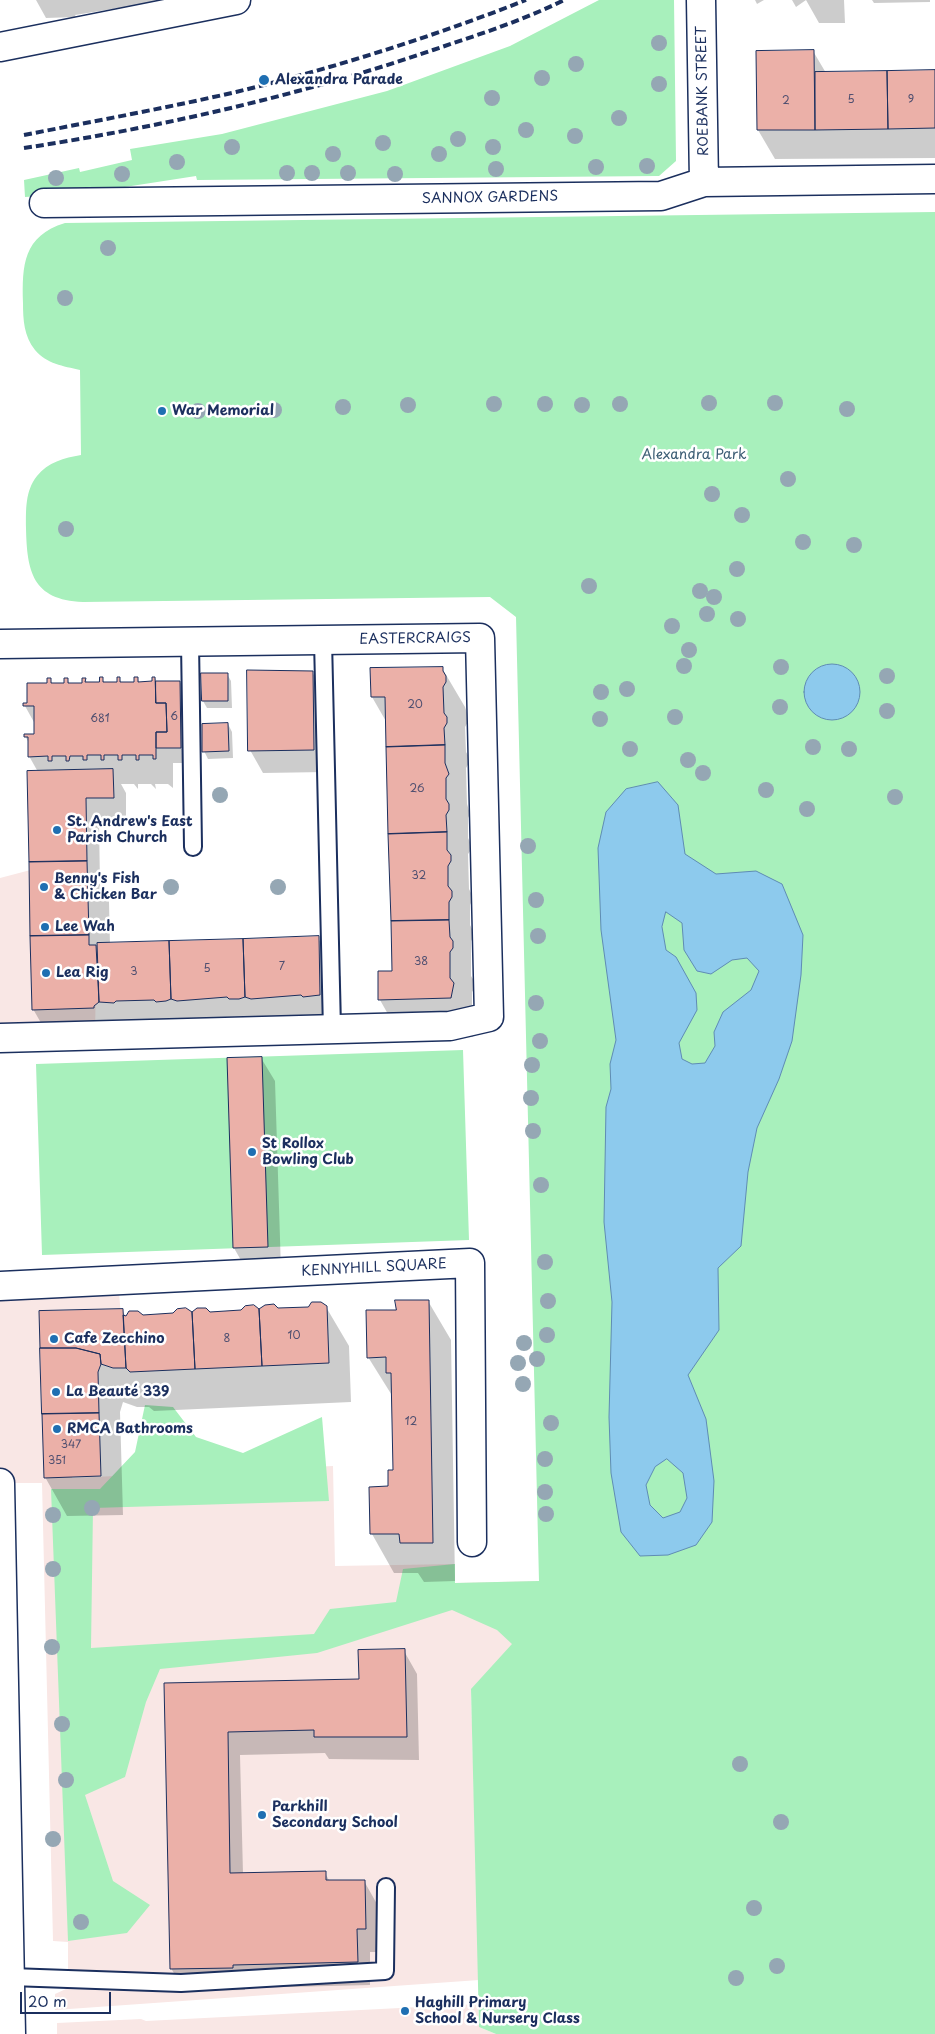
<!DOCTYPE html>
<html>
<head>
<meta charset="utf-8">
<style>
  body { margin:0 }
  #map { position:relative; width:935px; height:2034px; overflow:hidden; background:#fff; font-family:"Playpen Sans",sans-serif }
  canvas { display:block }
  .scale { position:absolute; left:20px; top:1992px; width:91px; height:22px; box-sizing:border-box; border:2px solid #1b2f5e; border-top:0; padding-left:6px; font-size:15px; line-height:18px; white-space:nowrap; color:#1b2f5e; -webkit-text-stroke:4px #fff; paint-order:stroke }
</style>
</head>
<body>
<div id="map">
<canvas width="935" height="2034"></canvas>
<div class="scale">20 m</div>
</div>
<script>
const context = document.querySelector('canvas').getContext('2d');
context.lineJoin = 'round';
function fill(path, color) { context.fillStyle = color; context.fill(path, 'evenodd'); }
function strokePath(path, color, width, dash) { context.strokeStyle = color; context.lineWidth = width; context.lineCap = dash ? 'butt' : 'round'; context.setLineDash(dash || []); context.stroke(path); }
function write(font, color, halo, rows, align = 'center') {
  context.font = font + ' "Playpen Sans",sans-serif'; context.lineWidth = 5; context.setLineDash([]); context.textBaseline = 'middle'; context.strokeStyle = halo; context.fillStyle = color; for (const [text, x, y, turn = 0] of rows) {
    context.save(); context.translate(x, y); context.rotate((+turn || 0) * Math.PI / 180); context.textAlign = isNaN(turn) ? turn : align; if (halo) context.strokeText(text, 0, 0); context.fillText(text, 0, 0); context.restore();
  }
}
fill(new Path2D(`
  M61,862L96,976L95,1037L0,1038V878Z
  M118,1282L123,1338L68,1343L72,1478L333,1466L335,1566L455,1564V1583L539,1581L542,1685L471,1689L479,1980L55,2010V1994L68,1988V1942L53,1941L42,1483H0V1286Z
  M478,2004L479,2027L496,2034H57V2023L141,2019L146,2021Z`), '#f9e7e5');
fill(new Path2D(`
  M599,0H674L676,161L659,176L197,180L196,176L86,193L25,197L24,180L79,168L80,172L132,160L130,149L222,134L387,91L510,46Z
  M935,212V2034H496L479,2027L471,1689L512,1644L497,1630L452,1610L317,1653L160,1669L146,1702L125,1777L85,1795L113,1881L150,1905L127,1933L68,1941L51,1489H100L135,1452L145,1405L173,1407L196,1437L243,1453L322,1417L329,1501L93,1508L91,1648L314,1634L330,1609L396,1602L403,1569L455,1564V1583L539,1581L516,617L490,597L83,602C32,600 27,571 26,528C26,510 25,491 37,476C48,462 64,458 81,455L80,370C63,366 47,364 35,350C24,336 23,320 23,303C22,265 23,236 65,223Z
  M463,1050L469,1240L42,1255L36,1064Z`), '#a8f0bc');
const water = new Path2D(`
  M804 692a28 28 0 1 1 56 0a28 28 0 1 1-56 0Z
  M658,782L678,805L685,854L716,874L756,871L782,884L803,935L801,975L792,1041L779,1079L757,1128L748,1172L741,1246L718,1268L719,1330L688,1375L706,1419L714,1481L712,1522L696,1545L668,1555L640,1556L621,1532L611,1473L609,1417L612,1302L604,1222L606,1107L611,1089L610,1064L616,1040L601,930L598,848L606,812L626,789ZM666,912L682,923L684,950L697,971L711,974L732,960L747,958L759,971L751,990L723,1012L714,1032L715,1046L705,1063L692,1064L682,1059L679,1043L697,1010L696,993L676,957L666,950L662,927ZM667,1459L683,1473L687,1498L680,1512L663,1518L650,1505L646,1485L655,1467Z`);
fill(water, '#8dcaed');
strokePath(water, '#5f8cb4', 1);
fill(new Path2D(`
  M36,0H169L75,15L76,17L46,18Z
  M755,0H764L757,4Z
  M792,0H844L845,23H819L806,0L796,7Z
  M872,0H930V2L874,3Z
  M813,51L826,73L935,72V158L775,159L758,130L757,52Z
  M442,668L465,707L468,716V722L465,727L466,752L469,757V763L466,768L467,804L470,814L468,818V838L471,844V850L468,854L469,889L472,895V901L470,905V925L473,931L474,937L471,941V976L475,982V988L472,992V1017L476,1023L473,1037L402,1039L380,1000L393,972L387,723L372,697Z
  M312,672L325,695L326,772L263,773L250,750Z
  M227,674L231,681L232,708H207L203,701Z
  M119,678L122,683H136L137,678L140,683H153L155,678L157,683L180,682L189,698V763H173V788L168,784H155L156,789L151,784H138V789L134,784H121L126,793V820L99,821L100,885L109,902L110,945L318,938L341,977L342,1034L56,1049L33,1009L38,772L29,756V743L25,736L35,735V724L25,706L28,704L48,684L50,680L53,684H65L67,679L70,684H83L85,679L88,684L100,683L102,679L105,683H118Z
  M228,724L232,732L233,758L208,759L204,751Z
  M261,1058L275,1081L281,1270L247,1271L234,1248Z
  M428,1301L451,1340L455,1581L424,1582L418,1573H394L372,1534L394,1471L393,1397L368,1357L397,1311Z
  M326,1307L349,1346L351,1402L154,1411L149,1407H137L123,1402L120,1412L123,1515L67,1516L45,1477L122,1310L126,1317Z
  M404,1651L417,1674L419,1760L329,1759L325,1753L240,1755L243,1874L325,1873L330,1882L364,1881L377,1904L378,1952H370V1985L245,1988V1990L184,1991L171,1968L165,1684L360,1680Z`), '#0003');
const building = new Path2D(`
  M814,50L815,130H757L756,51Z
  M935,70V128L888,129L887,71Z
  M887,71L888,129L815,130V72Z
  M443,667V671L446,676V682L443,687L444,713L447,717V723L444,728L445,745L386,747L385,697H371L370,668Z
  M247,670L313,671L314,750L248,751Z
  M201,673H228V701H202Z
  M100,677H103V682H117V677H120V682H134V677H138V682L152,681V677H155L156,703H166L167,732H156V759H153V755H139V760H136V755H122V760H118V755H104V760H101V755H87V760H83V756H70L69,761H66V756H52V761H48V756L28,757V737H24V734H34V706H23V703H27V683H47V678H51V683H64V678H68V683H82V678H86L85,682H99Z
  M156,681H180L181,748H156V732H167L166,703H156Z
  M228,723L229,751L202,752V724Z
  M445,745V763L449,774L446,778V799L449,804V810L446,815L447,832L388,834L386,747Z
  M113,769L114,798H86L87,861L29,862L27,771Z
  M447,832V850L451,855V861L448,866V886L452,891V897L449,902V920L391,921L388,834Z
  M87,861L89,935L30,936L29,862Z
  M449,920L450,937L453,941V948L450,952V978L454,983L451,998L378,1000V971H392L391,921Z
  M89,935V945H96L99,1002L94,1006V1008L32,1010L30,936Z
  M319,936L320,995L303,997L301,995L251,999L245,997L243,939Z
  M243,939L245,997L239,999H229L227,997L177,1001L171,999L169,941Z
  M169,941L171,999L166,1001L156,1002L154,1000L116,1001L114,1003L99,1002L97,943Z
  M262,1057L268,1247L233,1248L227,1058Z
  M395,1300H429L433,1543H400L399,1534H370L369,1487L388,1486V1470H393L391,1373H386V1357L367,1358L366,1310H396Z
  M312,1302H321L327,1306L329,1363L262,1366L259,1309L265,1305L274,1304L278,1308L308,1307Z
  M254,1305L259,1309L262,1366L195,1369L192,1312L197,1308H206L210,1312L241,1310L245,1306Z
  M186,1308L192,1312L195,1369L130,1372L126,1368L123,1315L126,1316L129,1311H138L143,1315L173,1313L177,1309Z
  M123,1309L126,1368H113L101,1364L100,1354L76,1348H40L39,1311Z
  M40,1348H76L100,1354L101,1364L98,1372L99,1413L42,1414Z
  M99,1413L101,1476L44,1478L42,1414Z
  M405,1649L407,1737H314V1730L228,1732L230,1873L326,1871V1880H365L366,1929H357L358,1962L233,1965V1968L170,1969L164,1683L359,1679L358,1650Z`);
fill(building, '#ebb0a8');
strokePath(building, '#1b2f5e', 1);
const lane = new Path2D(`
  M323,640L332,1030
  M190,642L193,847
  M11,1977L181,1983L385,1971L386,1887`);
const street = new Path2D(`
  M701,0L704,182
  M44,203L661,196L704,182L935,179
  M0,644L480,638L489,1017L450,1026L0,1038
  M0,1286L470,1263L472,1542`);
const secondary = new Path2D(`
  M0,47L236,0`);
const primary = new Path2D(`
  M0,1483L11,2034`);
strokePath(lane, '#1b2f5e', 20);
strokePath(street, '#1b2f5e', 31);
strokePath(secondary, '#1b2f5e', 31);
strokePath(primary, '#1b2f5e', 31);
strokePath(lane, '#fff', 16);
strokePath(street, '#fff', 28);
strokePath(secondary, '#fff', 28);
strokePath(primary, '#fff', 28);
strokePath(new Path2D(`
  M24,135C95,121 166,108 236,92C334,68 432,37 526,0
  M24,148C162,127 301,95 433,50C477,35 522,21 564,0`), '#1b2f5e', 4, [8, 4]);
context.fillStyle = '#95a7b4';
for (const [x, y] of [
  [659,43],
  [576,64],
  [542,78],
  [659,84],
  [492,98],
  [619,118],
  [526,130],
  [575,136],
  [458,139],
  [383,143],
  [232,147],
  [493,147],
  [333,154],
  [439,154],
  [177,162],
  [647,166],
  [596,167],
  [496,169],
  [287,173],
  [312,173],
  [348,173],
  [122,174],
  [395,174],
  [56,178],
  [108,248],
  [65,298],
  [709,403],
  [775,403],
  [494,404],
  [545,404],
  [620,404],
  [408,405],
  [582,405],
  [343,407],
  [847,409],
  [274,410],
  [198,411],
  [788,479],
  [712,494],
  [742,515],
  [66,529],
  [803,542],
  [854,545],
  [737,569],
  [589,586],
  [700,591],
  [714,597],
  [707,614],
  [738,619],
  [672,626],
  [689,650],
  [684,666],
  [781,667],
  [887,676],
  [627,689],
  [601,692],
  [780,707],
  [887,711],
  [675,717],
  [600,719],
  [813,747],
  [630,749],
  [849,749],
  [688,760],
  [703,773],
  [766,790],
  [220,795],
  [895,797],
  [807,809],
  [528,846],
  [171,887],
  [278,887],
  [536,900],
  [538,936],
  [536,1003],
  [540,1041],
  [532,1065],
  [531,1098],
  [533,1131],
  [541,1185],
  [545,1262],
  [548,1301],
  [547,1335],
  [524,1343],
  [537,1359],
  [518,1363],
  [523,1384],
  [551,1423],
  [545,1459],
  [545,1492],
  [92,1508],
  [546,1514],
  [53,1515],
  [53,1569],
  [52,1647],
  [62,1724],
  [740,1764],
  [66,1780],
  [781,1822],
  [53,1839],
  [754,1908],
  [81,1922],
  [777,1966],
  [736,1978]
]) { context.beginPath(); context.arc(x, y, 8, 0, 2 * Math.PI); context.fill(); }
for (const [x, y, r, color] of [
  [264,80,6,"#1f6fb2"],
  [162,411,5,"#1f6fb2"],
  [57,830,5,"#1f6fb2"],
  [44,887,5,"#1f6fb2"],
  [45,927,5,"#1f6fb2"],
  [46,973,5,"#1f6fb2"],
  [252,1152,5,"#1f6fb2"],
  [54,1339,5,"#1f6fb2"],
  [56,1392,5,"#1f6fb2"],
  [57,1429,5,"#1f6fb2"],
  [262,1815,5,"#1f6fb2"],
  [405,2011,5,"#1f6fb2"]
]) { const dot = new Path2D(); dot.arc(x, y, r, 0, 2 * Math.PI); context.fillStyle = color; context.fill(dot); strokePath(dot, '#fff', 2); }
write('11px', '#4f4f70', null, [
  ["5",851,100],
  ["9",911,100],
  ["2",786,101],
  ["20",415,705],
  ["6",174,717],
  ["681",100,719],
  ["26",417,789],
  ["32",419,876],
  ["38",421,962],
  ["7",282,967],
  ["5",207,969],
  ["3",134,972],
  ["10",294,1336],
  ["8",227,1339],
  ["12",411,1422],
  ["347",71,1445],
  ["351",57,1461]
]);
write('bold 14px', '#1b2f5e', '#fff', [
  ["Alexandra Parade",275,80],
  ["War Memorial",172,411],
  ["St. Andrew's East",67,822],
  ["Parish Church",67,838],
  ["Benny's Fish",54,879],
  ["& Chicken Bar",54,895],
  ["Lee Wah",55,927],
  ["Lea Rig",56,973],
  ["St Rollox",262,1144],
  ["Bowling Club",262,1160],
  ["Cafe Zecchino",64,1339],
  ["La Beauté 339",66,1392],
  ["RMCA Bathrooms",67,1429],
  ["Parkhill",272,1807],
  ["Secondary School",272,1823],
  ["Haghill Primary",415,2003],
  ["School & Nursery Class",415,2019]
], 'left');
write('14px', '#1b2f5e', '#fff', [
  ["ROEBANK STREET",703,91,-91],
  ["SANNOX GARDENS",490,198,-1],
  ["EASTERCRAIGS",415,639,-1],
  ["KENNYHILL SQUARE",374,1268,-3]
]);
write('14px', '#3e5f76', '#fff', [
  ["Alexandra Park",694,455]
]);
</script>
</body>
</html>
